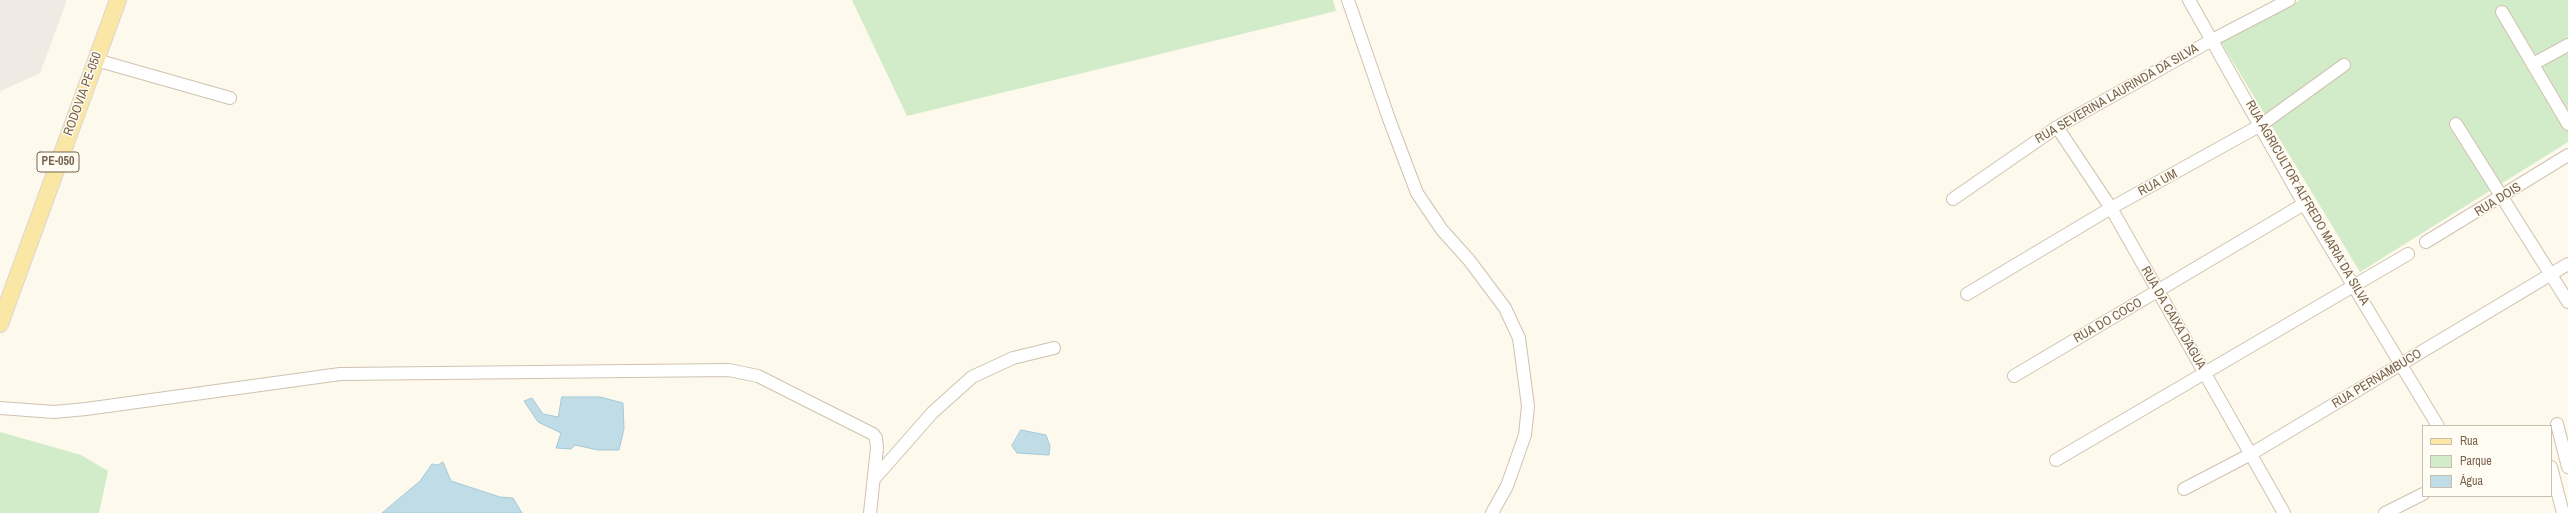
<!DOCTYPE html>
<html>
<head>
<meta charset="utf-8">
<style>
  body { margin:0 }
  #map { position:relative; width:2568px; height:513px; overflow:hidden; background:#fdf9ec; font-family:"Archivo Narrow",sans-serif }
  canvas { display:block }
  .legend { position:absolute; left:2422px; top:425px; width:130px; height:72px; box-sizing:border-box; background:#fffcf3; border:1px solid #c9bfb1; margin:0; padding:5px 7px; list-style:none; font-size:12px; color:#79634d }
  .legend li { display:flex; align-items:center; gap:8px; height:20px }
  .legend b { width:20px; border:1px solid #c9bfb1 }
</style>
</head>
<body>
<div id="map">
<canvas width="2568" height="513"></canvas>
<ul class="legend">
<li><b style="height:5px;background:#fae7a6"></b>Rua</li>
<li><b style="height:11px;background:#d2ebc9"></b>Parque</li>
<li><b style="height:11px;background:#bfdce7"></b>Água</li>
</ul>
</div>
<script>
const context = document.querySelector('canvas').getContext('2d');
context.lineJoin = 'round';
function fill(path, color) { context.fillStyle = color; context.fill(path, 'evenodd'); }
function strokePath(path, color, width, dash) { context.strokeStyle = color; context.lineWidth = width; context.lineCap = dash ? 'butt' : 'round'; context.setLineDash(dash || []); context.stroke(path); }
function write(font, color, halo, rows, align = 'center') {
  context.font = font + ' "Archivo Narrow",sans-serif'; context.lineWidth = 3; context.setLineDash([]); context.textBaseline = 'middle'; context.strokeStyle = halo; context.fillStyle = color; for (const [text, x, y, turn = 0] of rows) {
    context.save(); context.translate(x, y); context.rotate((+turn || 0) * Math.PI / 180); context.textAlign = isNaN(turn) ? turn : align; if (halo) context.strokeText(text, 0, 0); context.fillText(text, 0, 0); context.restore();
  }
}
fill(new Path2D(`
  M0,0H67L40,73L1,91L0,94Z`), '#efebe4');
fill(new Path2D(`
  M852,0H1333L1336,11L907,116Z
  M2300,0H2568V142L2360,272L2221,42Z
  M0,432L81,455L108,471L99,513H0Z`), '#d2ebc9');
const water = new Path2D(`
  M562,397H600L623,403L624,429L619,450H598L575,445L571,449L556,448L561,433L538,422L524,401L532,398L543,414L558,417Z
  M1021,430L1046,435L1050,446L1049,455L1017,453L1012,446Z
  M443,462L451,481L500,497L513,498L522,513H382L420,481L432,464L438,465Z`);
fill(water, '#bfdce7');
strokePath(water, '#a5c9d9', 1);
const minor = new Path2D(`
  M1348,0L1389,119L1417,193L1442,230L1469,260L1505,308L1519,338L1528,406L1525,435L1507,486L1492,513
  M2189,0L2304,204L2438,426
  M2502,12L2568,124
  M96,60L230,98
  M2533,64L2568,45
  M2456,124L2568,302
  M2057,127L2111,208L2284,513
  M1953,199L2057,127L2212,40L2289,0
  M2426,242L2568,155
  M1967,294L2111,208L2261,125L2344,65
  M2014,376L2304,204
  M0,408L54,412L86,409L340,374L729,370L758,376L873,434L876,438L877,448L870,513
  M2557,424L2568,467
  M2056,460L2408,254
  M2551,467L2563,513
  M874,479L932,413L972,377L1013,358L1054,348
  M2184,489L2251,454L2568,264
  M2385,513L2423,494`);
const major = new Path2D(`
  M0,324L118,0`);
strokePath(minor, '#d0c2b0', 14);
strokePath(major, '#dcd6d1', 18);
strokePath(minor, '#fff', 12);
strokePath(major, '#fae7a6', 16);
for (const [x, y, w] of [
  [58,162,42]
]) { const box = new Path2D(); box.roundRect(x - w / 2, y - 10, w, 20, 3); context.fillStyle = '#fffcf3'; context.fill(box); strokePath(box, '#79634d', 1); }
write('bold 12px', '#79634d', null, [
  ["PE-050",58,162]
]);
write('13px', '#79634d', '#fffcf3', [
  ["RODOVIA PE-050",83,94,-70],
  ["RUA SEVERINA LAURINDA DA SILVA",2117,94,-30],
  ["RUA UM",2158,183,-28],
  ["RUA DOIS",2498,200,-32],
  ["RUA AGRICULTOR ALFREDO MARIA DA SILVA",2307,203,60],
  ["RUA DA CAIXA D´AGUA",2173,318,60],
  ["RUA DO COCO",2108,321,-30],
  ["RUA PERNAMBUCO",2377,379,-31]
]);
</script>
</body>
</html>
